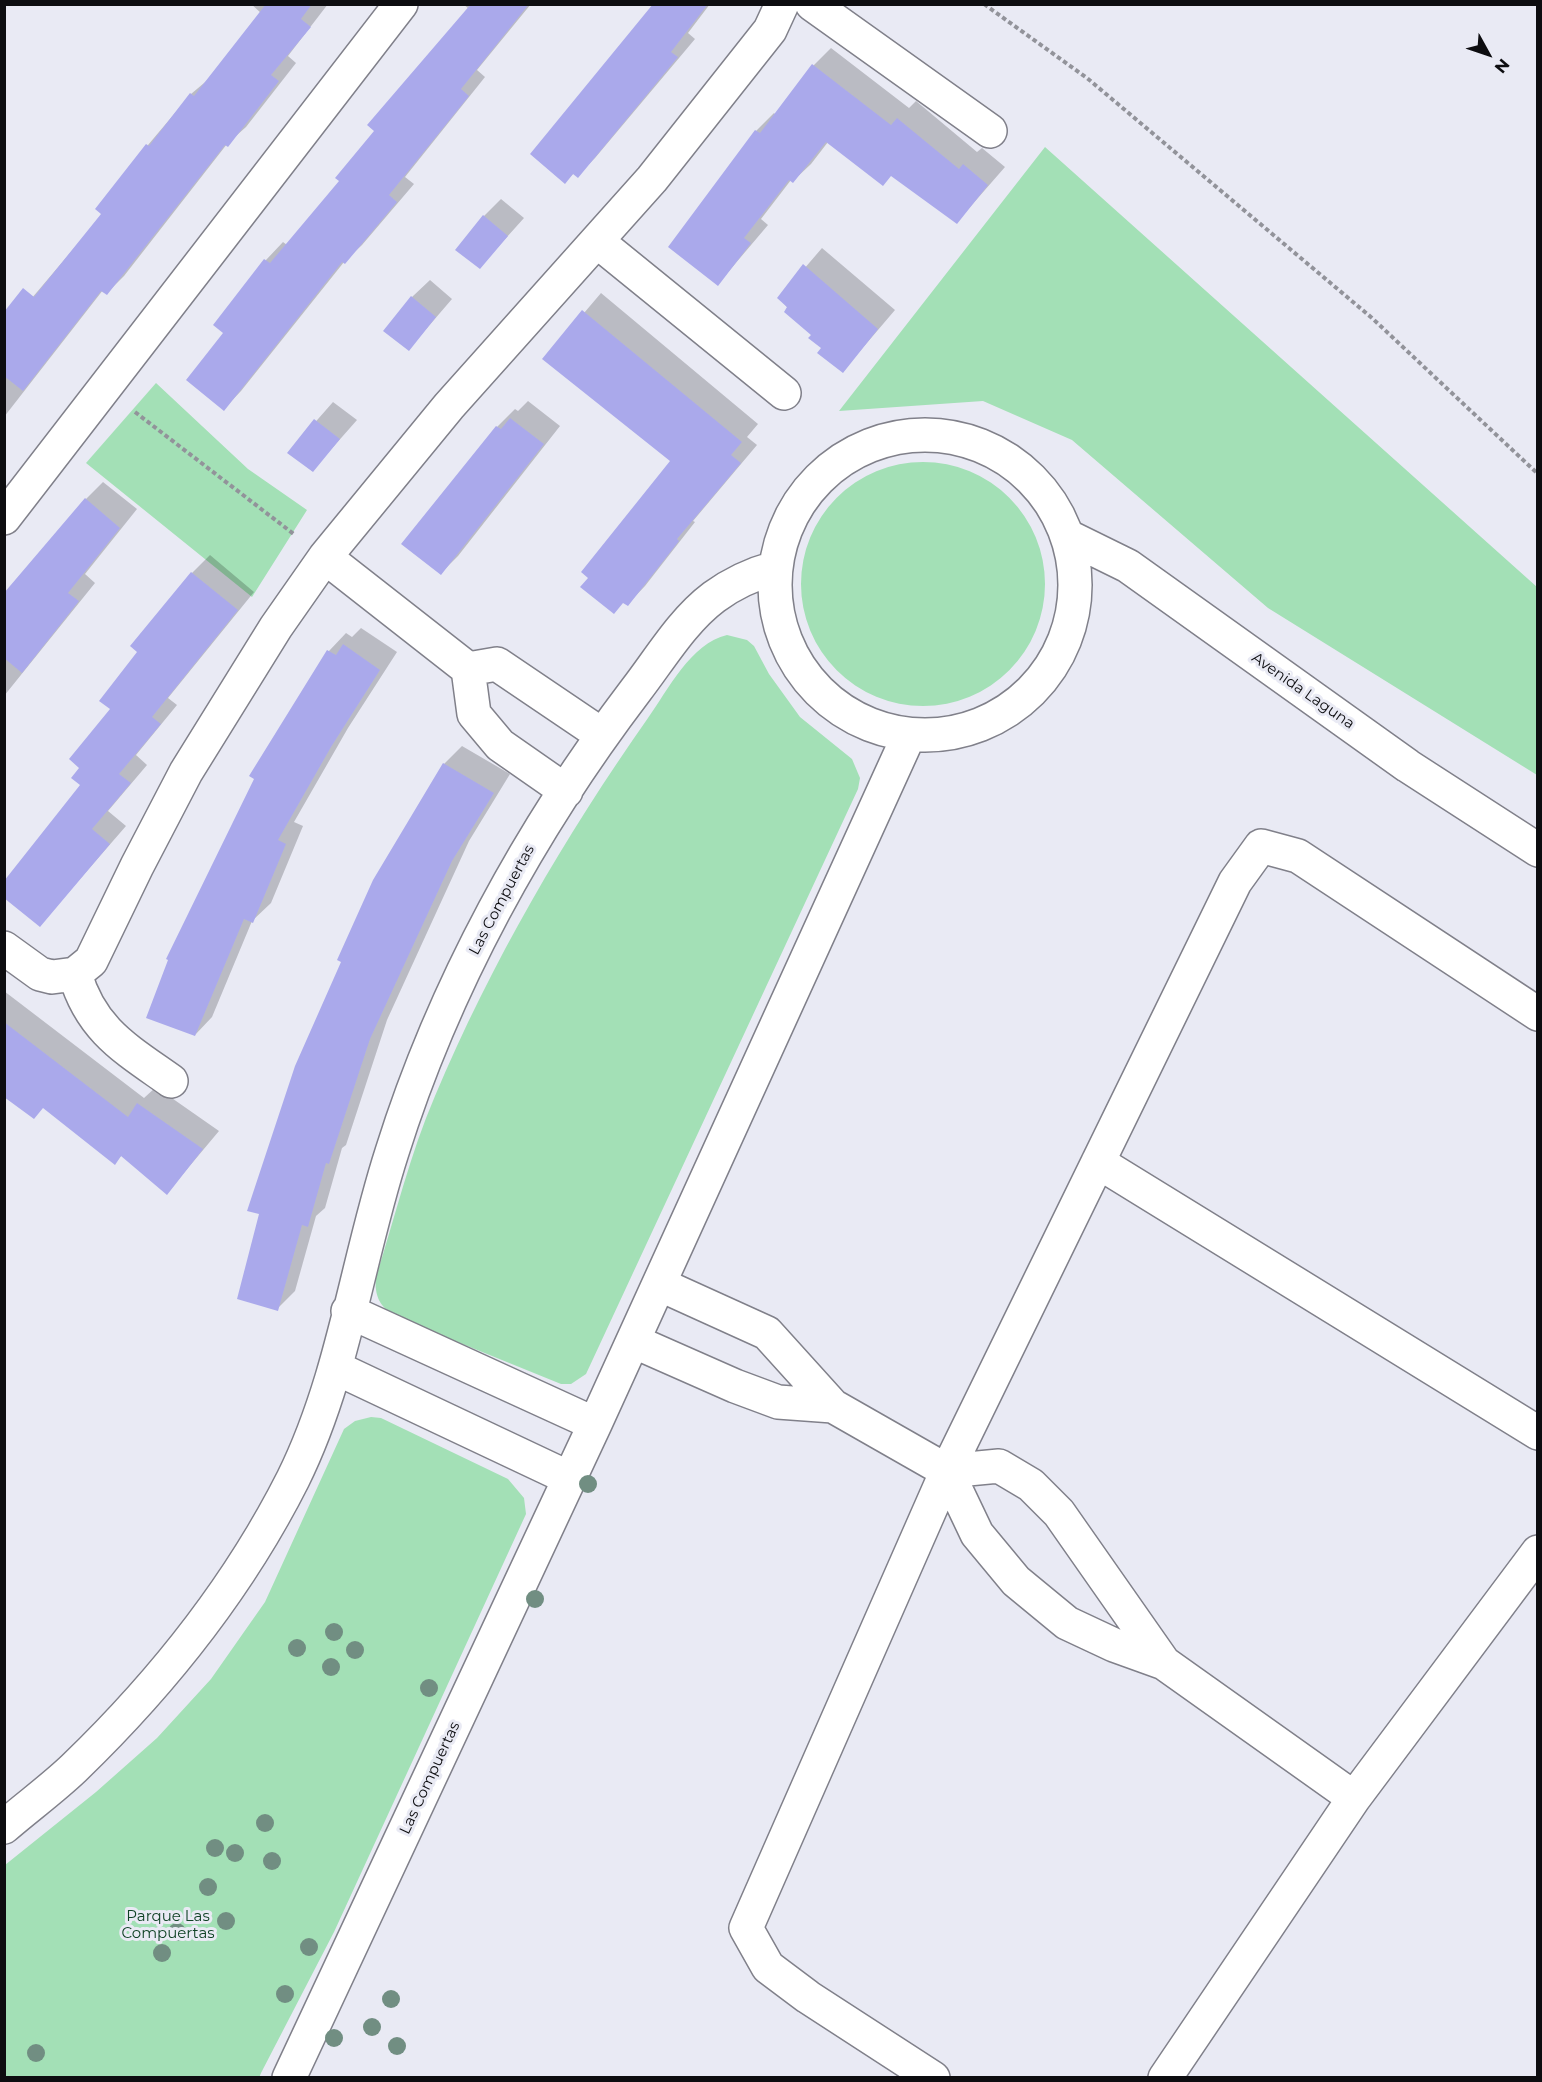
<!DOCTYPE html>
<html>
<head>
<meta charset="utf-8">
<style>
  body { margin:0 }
  #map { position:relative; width:1542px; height:2082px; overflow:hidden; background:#e9eaf4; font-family:Montserrat,sans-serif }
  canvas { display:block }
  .frame { position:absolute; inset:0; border:6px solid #0d0d10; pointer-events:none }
  .north { position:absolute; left:1458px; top:24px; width:60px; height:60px; -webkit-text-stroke:4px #e9eaf4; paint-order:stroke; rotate:130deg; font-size:16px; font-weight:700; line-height:24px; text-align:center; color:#0d0d10 }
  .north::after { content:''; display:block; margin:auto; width:21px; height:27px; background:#0d0d10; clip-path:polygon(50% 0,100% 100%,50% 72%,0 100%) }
</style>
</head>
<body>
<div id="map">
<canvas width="1542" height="2082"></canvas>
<div class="frame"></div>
<div class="north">N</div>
</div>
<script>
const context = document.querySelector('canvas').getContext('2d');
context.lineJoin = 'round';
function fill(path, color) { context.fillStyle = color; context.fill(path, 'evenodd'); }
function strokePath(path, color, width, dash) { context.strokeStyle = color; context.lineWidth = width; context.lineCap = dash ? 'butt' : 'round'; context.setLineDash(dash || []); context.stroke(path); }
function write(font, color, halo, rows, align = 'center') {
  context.font = font + ' Montserrat,sans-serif'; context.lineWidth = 6; context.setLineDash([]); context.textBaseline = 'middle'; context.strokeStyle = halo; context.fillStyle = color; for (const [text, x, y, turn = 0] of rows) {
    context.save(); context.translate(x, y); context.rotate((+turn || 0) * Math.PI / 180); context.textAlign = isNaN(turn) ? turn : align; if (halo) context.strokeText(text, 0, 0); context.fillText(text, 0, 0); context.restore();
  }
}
fill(new Path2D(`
  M1045,147L1537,587V775L1268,608L1072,440L983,401L839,411Z
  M156,383L248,469L307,510L252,597L86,463Z
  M801 584a122 122 0 1 1 244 0a122 122 0 1 1-244 0Z
  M727,635L747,640L754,646L769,674L800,717L852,759L860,778L858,789L586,1374L571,1384H561L396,1317C380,1307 374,1296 376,1277C395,1217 410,1154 435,1096C491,963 565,836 648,718C668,690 691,643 727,635Z
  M371,1417L381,1418L508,1479L524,1498L526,1514L334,1932L261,2073L259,2078L5,2077V1865L96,1792L157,1738L211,1679L265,1602L344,1429L355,1421Z`), '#a3e0b6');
fill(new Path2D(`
  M251,4H328L288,56L296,63L246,127L227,144L124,276L107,293L103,290L4,417V331L103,214L148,145L191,94L210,78L261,13Z
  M463,4H531L477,70L485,77L405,177L414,184L362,245L344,262L241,391L224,409L225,333L215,325L266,260L283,242L287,245L341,181L469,9Z
  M655,4H710L688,33L695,39L595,158L577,176L574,173L565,182Z
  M831,48L909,108L916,101L977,152L982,148L1005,167L957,222L892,175L828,142L811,164L793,181L791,180L761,219L768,225L718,284L670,246L756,131L774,113L776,115L814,65Z
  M501,199L524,218L480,267L484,216Z
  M822,248L895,310L843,371L779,298Z
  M430,280L452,299L409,349L412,297Z
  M601,293L758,424L747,437L757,445L693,521L695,522L645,586L628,604L672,461L545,359Z
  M528,401L560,426L458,556L441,573L497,427L515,409L518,411Z
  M333,402L357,420L312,471L289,452Z
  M103,482L137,509L85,574L95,583L4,696V607L86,499Z
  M210,555L254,592L168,698L177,705L136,755L147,765L108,811L126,826L40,925L82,785L81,767L139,652L192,573Z
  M361,628L397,652L348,728L294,822L303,826L271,903L252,921L212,1017L195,1035L256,778L251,776L329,651L346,633L352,637Z
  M462,746L510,774L469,841L387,1020L346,1145L342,1148L325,1208L316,1216L295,1291L277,1309L343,961L375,881L444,764Z
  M4,991L144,1098L156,1087L219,1131L167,1193L122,1155L115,1163L44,1107L4,1095Z`), '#0003');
fill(new Path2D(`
  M266,4H312L301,19L311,27L271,75L279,81L228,147L225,145L107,295L101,291L23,391L4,376V312L23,288L34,297L101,214L95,209L146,144L149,146L190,93L194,96Z
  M471,4H529L461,89L469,96L389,195L397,202L345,264L342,262L224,411L186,380L223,333L213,325L264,259L270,263L339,181L335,178L374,131L367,125Z
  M653,4H708L671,52L678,57L578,178L573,174L565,184L530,154Z
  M812,64L891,125L897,118L959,169L963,164L988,185L957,224L891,176L883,186L826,142L793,183L789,180L744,238L751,243L718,286L668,247L755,130L760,133Z
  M483,215L508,236L480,269L455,250Z
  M803,264L878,329L843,373L817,353L821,348L808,338L811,335L784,312L787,307L777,298Z
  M411,296L436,317L409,351L383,331Z
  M582,310L742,442L731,455L741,463L677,539L679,541L628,606L623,603L614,614L580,587L588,578L581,572L670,461L542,359Z
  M510,418L544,444L441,575L401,544L496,426L501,429Z
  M314,419L340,439L313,472L287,453Z
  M85,498L120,528L68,593L79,601L22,673L4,658V593Z
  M191,572L238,610L152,717L161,724L119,774L131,783L92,829L110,844L40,927L4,898V881L80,785L71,778L79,768L69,759L110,709L99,701L137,652L130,646Z
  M343,644L380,670L331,747L278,840L286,844L253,923L244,919L195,1036L146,1018L168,960L166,959L254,779L249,776L327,650L336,655Z
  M443,763L494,793L452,861L370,1039L329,1164L326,1163L308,1227L302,1225L278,1311L237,1299L259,1214L247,1211L295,1066L341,962L337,960L373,880Z
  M4,1022L128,1117L137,1103L203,1149L167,1195L121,1156L115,1165L43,1108L34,1119L4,1097Z`), '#aaa9eb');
const minor = new Path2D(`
  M812,4L990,131
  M598,242L784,393
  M775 585a150 150 0 1 1 300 0a150 150 0 1 1-300 0Z
  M4,518L401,4
  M1067,536L1128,566L1408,766L1538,850
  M325,557L468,669L474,714L500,745L566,791
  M468,669L497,664L602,735
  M4,948L40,974L52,977L75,974L91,961L137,866L186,772L276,627L325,557L449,406L652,179L770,30L782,4
  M75,974C91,1030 126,1049 171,1081
  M1098,1162L1538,1433
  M348,1311L595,1424
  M633,1341L735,1386L778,1402L833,1406L767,1333L659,1284
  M336,1368L569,1478
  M833,1406L947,1471L999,1466L1031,1485L1059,1513L1164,1663L1114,1645L1067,1623L1016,1581L977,1534L947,1471
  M1164,1663L1354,1798
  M4,1827C27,1807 52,1789 74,1768C162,1683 238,1588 293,1479C344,1376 357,1260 392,1152C444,986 531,828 636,690C660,659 682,621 714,597C733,583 753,574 775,568
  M289,2078L595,1424L909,735
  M933,2078L808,1997L768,1967L746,1928L947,1471L1235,882L1261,846L1298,856L1538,1014
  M1165,2078L1354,1798L1538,1552`);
strokePath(minor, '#80808a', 36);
strokePath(new Path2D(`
  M984,4L1087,78L1372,318L1538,474
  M135,412L295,535`), '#92939a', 4, [4.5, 3]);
strokePath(minor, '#fff', 33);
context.fillStyle = '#718e82';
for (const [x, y] of [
  [588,1484],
  [535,1599],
  [334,1632],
  [297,1648],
  [355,1650],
  [331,1667],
  [429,1688],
  [265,1823],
  [215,1848],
  [235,1853],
  [272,1861],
  [208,1887],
  [226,1921],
  [177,1932],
  [309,1947],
  [162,1953],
  [285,1994],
  [391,1999],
  [372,2027],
  [334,2038],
  [397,2046],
  [36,2053]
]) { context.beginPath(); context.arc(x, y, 9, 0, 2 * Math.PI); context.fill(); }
write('15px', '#0d0d10', '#e9eaf4', [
  ["Avenida Laguna",1303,691,35],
  ["Las Compuertas",502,900,-62],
  ["Las Compuertas",430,1778,-65]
]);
write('15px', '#0f4225', '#e9eaf4', [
  ["Parque Las",168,1917],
  ["Compuertas",168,1934]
]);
</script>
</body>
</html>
